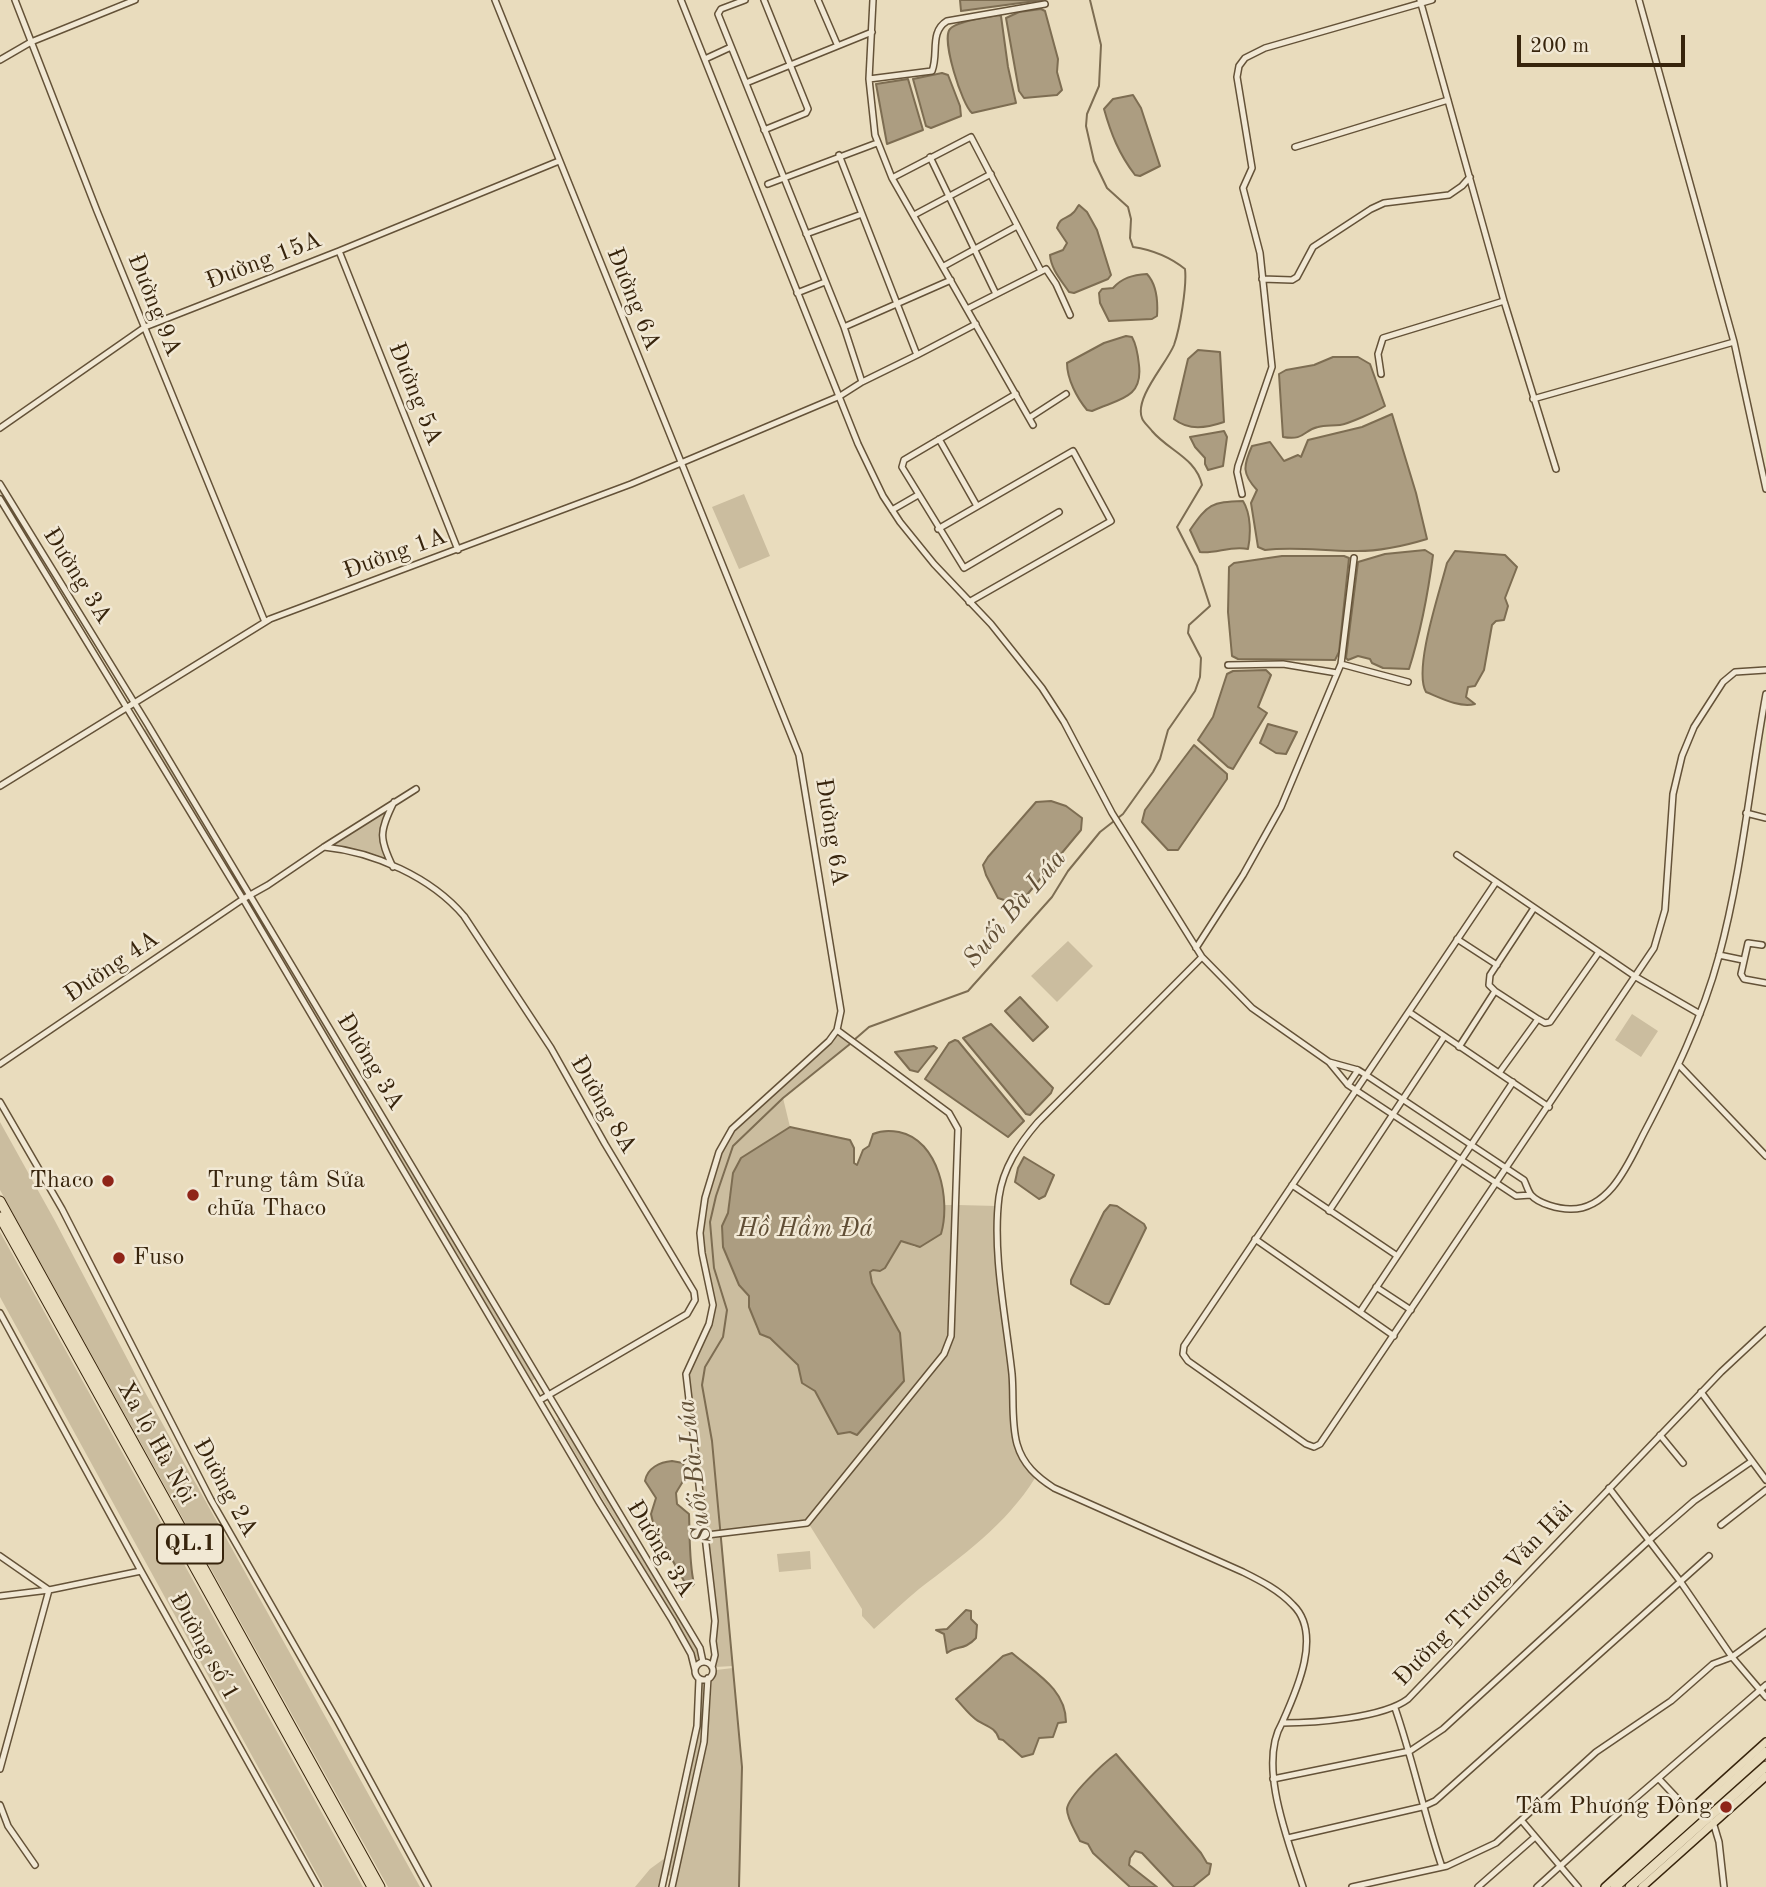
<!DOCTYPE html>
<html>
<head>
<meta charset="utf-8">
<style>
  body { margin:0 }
  #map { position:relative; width:1766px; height:1887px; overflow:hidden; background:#e9dcbd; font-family:"Old Standard TT",serif }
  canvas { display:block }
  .scale { position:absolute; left:1517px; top:35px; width:168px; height:32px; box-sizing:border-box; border:4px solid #37240c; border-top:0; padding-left:9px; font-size:21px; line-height:24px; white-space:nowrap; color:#37240c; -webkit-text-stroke:5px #f1e8d4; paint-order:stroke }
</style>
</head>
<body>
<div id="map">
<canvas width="1766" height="1887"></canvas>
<div class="scale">200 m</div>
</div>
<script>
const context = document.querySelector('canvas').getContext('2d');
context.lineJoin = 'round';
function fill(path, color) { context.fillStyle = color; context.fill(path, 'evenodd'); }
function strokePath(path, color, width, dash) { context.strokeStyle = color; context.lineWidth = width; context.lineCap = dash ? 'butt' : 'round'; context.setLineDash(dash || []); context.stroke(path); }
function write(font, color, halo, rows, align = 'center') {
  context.font = font + ' "Old Standard TT",serif'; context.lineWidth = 5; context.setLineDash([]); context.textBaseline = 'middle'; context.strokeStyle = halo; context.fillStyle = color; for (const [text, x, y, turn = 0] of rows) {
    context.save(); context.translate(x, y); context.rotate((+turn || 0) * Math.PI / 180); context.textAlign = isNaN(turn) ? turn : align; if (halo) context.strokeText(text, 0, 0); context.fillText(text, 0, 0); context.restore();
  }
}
fill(new Path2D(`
  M0,489L119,683L0,493Z
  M744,494L770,556L739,569L712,507Z
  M146,729L236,879L233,880L144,730Z
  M389,808C377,832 377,839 389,863L356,850L330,845Z
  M261,919L510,1336L535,1379L532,1381L258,921Z
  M1068,941L1093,966L1057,1002L1031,976Z
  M1632,1014L1658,1031L1641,1057L1615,1040Z
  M838,1033L852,1043L783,1098L790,1127L760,1147L729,1196L728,1213L722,1226L723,1247L739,1285L749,1296V1307L757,1330L760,1334L774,1341L798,1365L802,1383C806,1386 812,1389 816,1392C828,1404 828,1426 843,1434L850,1432L857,1435L904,1381L900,1333L872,1283L870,1272L891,1259L901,1241L915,1247L943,1229V1205H954L949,1335L946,1355L953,1336L958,1205L997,1206L995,1225L1021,1458L1035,1478C1006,1525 962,1556 919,1589C903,1602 889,1616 874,1629L862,1616V1609L807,1521L721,1532L733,1666L715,1667L710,1660L717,1633L718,1621L688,1374L715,1305L704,1253L702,1233L707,1199L721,1152L734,1130Z
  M0,1122L55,1221L141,1385L420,1887H388L0,1190Z
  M0,1232L363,1887H324L0,1297Z
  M559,1419L697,1649L699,1659L696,1661L694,1652L556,1421Z
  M810,1551L811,1569L779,1572L777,1554Z
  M733,1668L742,1767L739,1887H675L707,1744L712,1680L716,1670Z
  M702,1683H705L700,1742L671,1876L668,1875L700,1726Z
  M665,1858L659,1887H635L650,1869Z`), '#cbbd9f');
const water = new Path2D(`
  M960,0H1043L961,11Z
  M1041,9L1045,11L1058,59L1057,72L1062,90L1057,95L1024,98L1019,91L1006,18L1019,12Z
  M998,15L1001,16L1008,67L1016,103L972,113C962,105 941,39 950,29C956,21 988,17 998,15Z
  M942,73L948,75L960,106L961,116L931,128L926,126L913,79Z
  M908,79L923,130L887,144L876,84Z
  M1133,95L1141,108L1160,166L1140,176L1135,175C1119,154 1111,134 1104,109L1113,99Z
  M1079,205L1087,212L1097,230L1111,275L1108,279L1074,293L1069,292C1061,280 1051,269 1050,255L1063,250L1067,243L1057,228C1060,216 1067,220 1074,212C1076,210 1077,207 1079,205Z
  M1147,274C1157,285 1158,302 1157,316L1152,319L1109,321L1100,303L1099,293L1102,289L1113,288C1122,278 1132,275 1147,274Z
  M1126,336L1132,337C1137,346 1138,355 1139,365C1143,399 1118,399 1092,411L1087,410C1077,398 1067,379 1067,363L1104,343Z
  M1198,350L1220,352L1224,422C1206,428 1189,431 1174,419L1188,359Z
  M1333,357H1358L1370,364L1385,406C1377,411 1348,424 1340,425C1332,426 1325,425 1318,427C1303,430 1305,441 1283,437L1279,374L1286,370L1314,365Z
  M1392,414L1416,493L1427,539C1404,546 1377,552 1352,551C1323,551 1294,546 1265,550L1258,547L1251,503L1257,490C1242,474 1243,466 1252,446L1270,442L1284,461L1298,455L1301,457L1308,440L1362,427Z
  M1224,431L1227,437L1223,466L1208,470L1205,464V458L1195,447L1190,437Z
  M1243,501C1251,514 1251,534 1248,549C1231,545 1216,554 1200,552L1190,530C1208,504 1211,502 1243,501Z
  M1425,550L1433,555C1428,594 1421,631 1409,669L1383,668L1372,663L1370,659L1358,656L1348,660L1346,658L1358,562L1385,554Z
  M1455,551L1505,555L1517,567L1505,598L1508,606L1504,620L1496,621L1492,625L1484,670L1475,686L1468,687L1466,697L1475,704C1459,708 1441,698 1426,692C1413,669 1440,591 1447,563Z
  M1282,556H1344L1349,558L1339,652L1335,660L1238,659L1232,656L1228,612L1229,567L1234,563Z
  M1266,670L1271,675L1258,707L1267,713L1233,769L1228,767L1198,740L1213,717L1227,674L1233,671Z
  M1268,724L1297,732L1286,754L1276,753L1260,743Z
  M1194,745L1227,774V779L1178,850H1168L1142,822L1145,810Z
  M1051,801L1066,806L1082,818L1081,830L1026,896L1010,902L998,898L986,875L983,865L988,857L1036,802Z
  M1020,997L1048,1027L1033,1041L1005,1011Z
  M991,1024L1053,1088L1051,1093L1030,1115L1026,1114L963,1038Z
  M955,1040L958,1041L1024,1121L1008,1137L925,1079L949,1043Z
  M934,1046L937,1048L918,1072L910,1070L895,1052Z
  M790,1127L850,1140L854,1148V1163L857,1165L863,1150L869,1146L873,1134C882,1130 889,1130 899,1132C939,1140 951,1200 941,1234L920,1247L901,1241L885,1268L880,1271L873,1270L870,1272L872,1283L900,1333L904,1381L857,1435L850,1432L838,1434L815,1391L802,1383L798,1365L770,1338L760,1334L749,1307V1296L739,1285L723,1247L722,1226L728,1213L733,1173L741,1158Z
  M1024,1157L1054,1175L1045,1196L1039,1199L1015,1182L1018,1168Z
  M1110,1205L1117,1206L1144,1224L1146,1228L1109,1304H1105L1074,1286L1071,1284V1280L1104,1212Z
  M672,1461L683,1463C689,1478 682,1481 676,1493L677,1504L689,1514C690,1538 689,1562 694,1584L692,1586L684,1581L654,1527L651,1514L656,1498L645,1481C647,1468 660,1462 672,1461Z
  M966,1610L971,1611V1619L977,1625L976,1638C964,1651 957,1645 947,1653L944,1634L936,1630L947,1629Z
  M1012,1653C1035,1673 1066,1689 1066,1722L1058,1723L1053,1737L1039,1738L1033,1754L1022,1757L1003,1740L999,1739C995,1725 982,1726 973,1717C967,1712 962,1705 956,1699L1003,1656Z
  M1116,1754L1201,1853L1207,1863L1211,1864L1209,1874L1193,1887H1174L1142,1853L1135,1851L1130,1858L1129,1865L1157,1887H1130L1093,1853L1088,1844L1080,1841C1076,1832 1067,1819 1067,1809C1068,1796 1105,1762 1116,1754Z`);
fill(water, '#ac9d81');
strokePath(water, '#7d6d52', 2);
strokePath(new Path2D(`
  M854,1040L869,1027L968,991L1052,897L1068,871L1100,832L1123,814L1153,772L1160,759L1168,730L1195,691L1200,677L1201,658L1188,633L1189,625L1210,606L1197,566L1177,527L1202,485C1196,458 1169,451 1152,431C1149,427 1143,422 1142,418C1134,398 1167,363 1174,345C1180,328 1187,286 1185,269C1170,257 1153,250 1133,247L1130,238L1131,219L1128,207L1107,188L1094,161L1086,126L1087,114L1099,86L1101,45L1090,0
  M739,1887L742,1767L712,1441L702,1385L705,1367L723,1337L727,1310L714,1268L710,1222L716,1196L733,1146L783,1098L850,1044`), '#7d6d52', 2);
const minor = new Path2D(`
  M15,0L97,211L265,622
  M495,0L799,755L841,1011L837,1030L829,1041L732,1129L719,1152L705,1198L700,1233L702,1253L713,1305L709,1324L686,1374L715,1621L713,1641L715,1655L712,1667
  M681,0L858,444L883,496L900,522L934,564L991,624L1042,688L1064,722L1112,813L1202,957L1252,1008L1329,1062L1348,1085L1516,1196L1531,1195
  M764,0L808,109L806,113L764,130
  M818,0L837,44
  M873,0L869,79L875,135L892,178L1033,425
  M1420,0L1504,301L1556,469
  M1639,0L1734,342L1766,489
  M705,59L731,47
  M0,60L31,42L135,0
  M869,79L932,71C939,54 929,32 947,21L1045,4
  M746,83L872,32
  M1295,147L1448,100
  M839,155L917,355L976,324
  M930,157L996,294
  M892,178L971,137L1041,271
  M768,184L877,143
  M914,215L991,174
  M806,234L862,214
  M339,251L458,550
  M944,266L1017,226
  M1262,279L1292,280L1297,277L1313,247L1371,209L1384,203L1449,195L1462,186L1470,177
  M797,293L825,282
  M967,309L1046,269L1056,284L1070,315
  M844,327L951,280
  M1381,374L1378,354L1383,338L1504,301
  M862,382L917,355
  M1016,394L904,460L902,467L964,568L1059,512
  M1533,399L1734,342
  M1029,418L1066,394
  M0,428L145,327L339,251L559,161
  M939,439L977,506
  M0,484L148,725L700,1648L703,1662
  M1242,494L1237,472L1238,466L1272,367L1260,253L1243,188L1252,168L1237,77L1239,66L1245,58L1265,48L1432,0
  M0,499L243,899L599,1502L672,1620L691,1654L695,1670
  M892,510L918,495
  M938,529L1073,451L1111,521L969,602
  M1341,664L1354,558
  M1228,665L1283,664L1337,673
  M0,786L270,619L631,484L840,396L862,382L844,327L718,14L721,9L745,0
  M1746,813L1766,818
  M324,847C374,852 431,877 464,916L551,1048L605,1144L694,1292L695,1300L687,1314L540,1400
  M1457,855L1636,977L1700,1014
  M393,867C379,838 379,832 394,802
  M1496,882L1184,1346L1183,1354L1188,1361L1306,1444L1314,1447L1320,1444L1654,948L1665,910L1673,794L1682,756L1694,727L1723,682L1735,672L1766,670
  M1457,939L1497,965
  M1762,945L1748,943L1741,974L1744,979L1766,983
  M1196,948L1243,875L1281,807L1341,664L1408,682
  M1719,955L1743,960
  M1202,957L1038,1122C1019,1144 1003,1168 999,1197C992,1253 1006,1318 1012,1374C1014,1397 1011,1422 1017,1444C1023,1465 1037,1477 1054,1488L1243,1572C1261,1581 1279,1590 1293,1605C1323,1634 1296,1692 1282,1723
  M1495,991L1538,1019
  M1409,1012L1549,1107
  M1459,1047L1495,991L1489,985L1490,975L1534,908
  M1329,1062L1358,1070L1366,1075L1524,1180C1526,1184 1528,1191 1531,1195C1539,1204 1559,1209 1570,1209C1610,1210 1629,1162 1644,1133C1674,1076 1702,1019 1719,956C1742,871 1750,781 1766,694
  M0,1064L243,899L268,885L324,847L416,789
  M1679,1065L1766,1156
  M1499,1073L1538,1019L1545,1023L1550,1022L1599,952
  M1348,1085L1358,1070
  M0,1102L62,1209L211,1500L337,1720L428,1887
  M1292,1185L1396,1255
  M1329,1211L1444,1037
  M1255,1239L1394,1336
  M1376,1287L1411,1310
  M1360,1312L1513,1082
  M0,1313L141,1571L318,1887
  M1701,1392L1766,1480
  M1660,1435L1683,1463
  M1609,1488L1680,1581L1732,1657L1766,1697
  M1721,1525L1766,1490
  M707,1535L807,1523L944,1354L951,1336L958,1129L949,1113L837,1030
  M0,1556L49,1590L0,1769
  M0,1596L49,1590L141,1571
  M695 1671a9 9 0 1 1 18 0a9 9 0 1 1-18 0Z
  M1395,1708C1413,1760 1424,1814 1442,1867
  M1273,1779L1410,1751L1443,1729L1655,1535L1694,1501L1752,1461
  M1659,1779L1690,1812
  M0,1805L8,1826L35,1865
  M1522,1821L1578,1887
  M1713,1822L1719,1842L1724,1887
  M1288,1838L1422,1807L1435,1801L1709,1556
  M662,1887L697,1726L699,1679
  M672,1887L704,1742L708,1678
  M1303,1887C1289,1843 1257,1765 1282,1723C1315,1723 1383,1718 1408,1699L1721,1372L1766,1330
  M1352,1887L1447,1866L1496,1843L1596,1752L1671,1701L1713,1664L1732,1657L1766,1632
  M1478,1887L1535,1837
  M1537,1887L1632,1801L1766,1685`);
const major = new Path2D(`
  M1605,1887L1766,1742
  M1642,1887L1766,1776`);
const highway = new Path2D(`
  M0,1201L380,1887
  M0,1217L372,1887
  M1615,1887L1766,1752
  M1630,1887L1766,1766`);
strokePath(minor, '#645238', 8);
strokePath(major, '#37240c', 10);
strokePath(highway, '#37240c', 11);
strokePath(minor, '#f1e8d4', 5);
strokePath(major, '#e9dcbd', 7);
strokePath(highway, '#e9dcbd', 9);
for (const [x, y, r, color] of [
  [108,1181,7,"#8f2418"],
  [193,1195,7,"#8f2418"],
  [119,1258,7,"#8f2418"],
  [1726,1807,7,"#8f2418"]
]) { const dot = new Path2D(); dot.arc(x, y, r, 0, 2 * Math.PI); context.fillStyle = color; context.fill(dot); strokePath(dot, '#f1e8d4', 2.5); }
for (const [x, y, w] of [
  [190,1544,66]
]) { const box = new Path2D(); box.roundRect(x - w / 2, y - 19.5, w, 39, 5); context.fillStyle = '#f1e8d4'; context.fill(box); strokePath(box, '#37240c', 2); }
write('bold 23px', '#37240c', null, [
  ["QL.1",190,1544]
]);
write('24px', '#37240c', '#f1e8d4', [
  ["Đường 15A",264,261,-21],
  ["Đường 6A",633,299,68],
  ["Đường 9A",154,305,68],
  ["Đường 5A",415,394,68],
  ["Đường 1A",395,554,-20],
  ["Đường 3A",77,576,58],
  ["Đường 6A",831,832,81],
  ["Đường 4A",112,967,-34],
  ["Đường 3A",370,1062,59],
  ["Đường 8A",603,1105,60],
  ["Xa lộ Hà Nội",156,1443,61],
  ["Đường 2A",225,1488,61],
  ["Đường 3A",660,1549,59],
  ["Đường Trương Văn Hải",1484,1594,-46],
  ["Đường số 1",204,1647,61]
]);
write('24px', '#37240c', '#f1e8d4', [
  ["Thaco",94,1181],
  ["Trung tâm Sửa",207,1181,"left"],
  ["chữa Thaco",207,1209,"left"],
  ["Fuso",133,1258,"left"],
  ["Tâm Phương Đông",1712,1807]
], 'right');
write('italic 26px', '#604e35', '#f1e8d4', [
  ["Suối Bà Lúa",1015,909,-50],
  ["Hồ Hầm Đá",805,1229],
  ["Suối Bà Lúa",695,1471,-97]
]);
</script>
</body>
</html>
